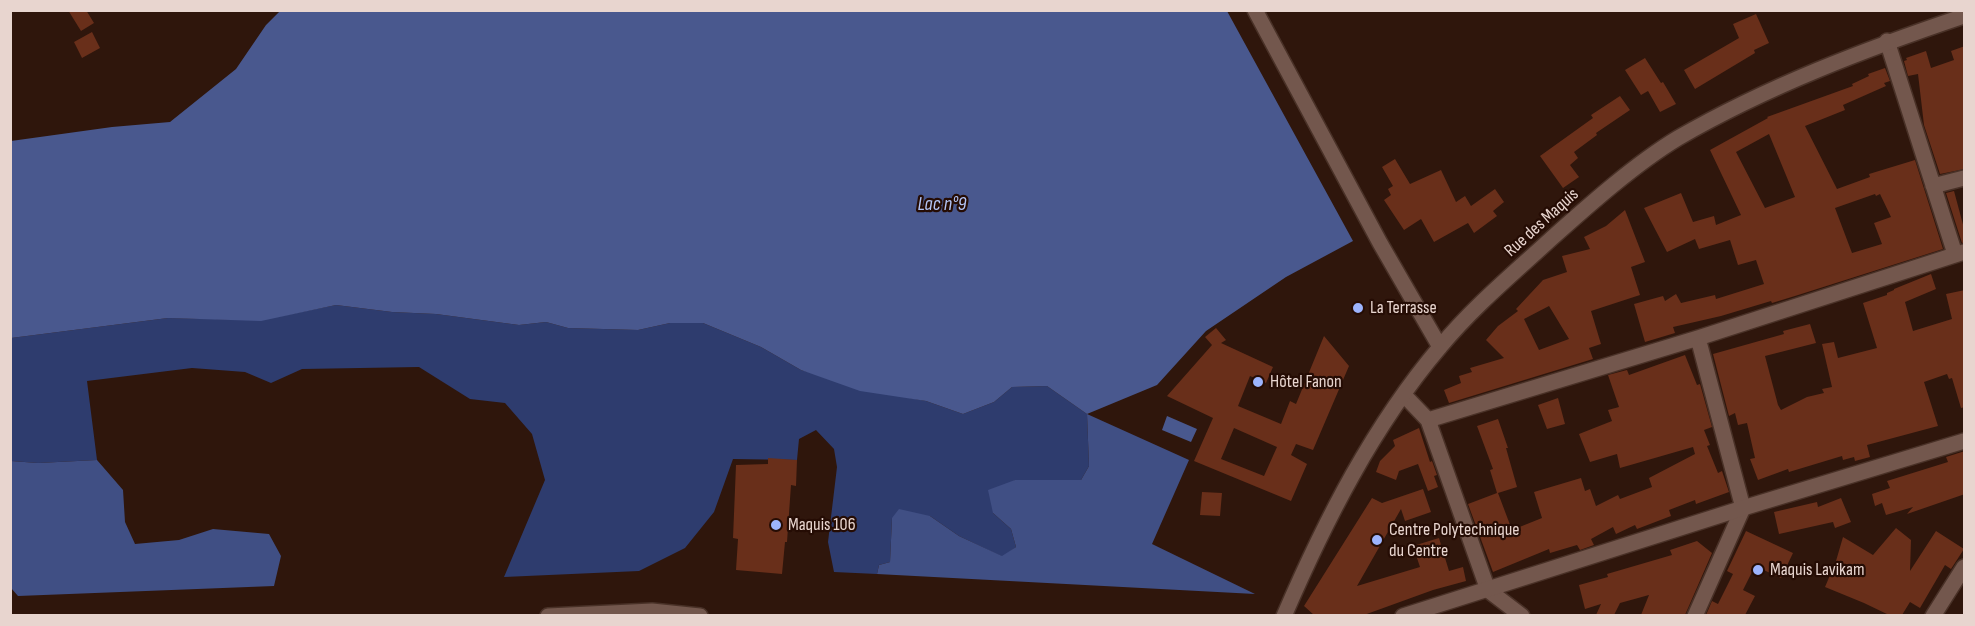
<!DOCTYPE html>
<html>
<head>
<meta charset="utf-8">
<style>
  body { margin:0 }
  #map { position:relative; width:1975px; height:626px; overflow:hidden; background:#2f160c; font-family:"Sofia Sans Condensed",sans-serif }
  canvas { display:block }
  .frame { position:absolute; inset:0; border:12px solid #e8d5cf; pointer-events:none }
</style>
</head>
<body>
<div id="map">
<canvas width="1975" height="626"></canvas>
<div class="frame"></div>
</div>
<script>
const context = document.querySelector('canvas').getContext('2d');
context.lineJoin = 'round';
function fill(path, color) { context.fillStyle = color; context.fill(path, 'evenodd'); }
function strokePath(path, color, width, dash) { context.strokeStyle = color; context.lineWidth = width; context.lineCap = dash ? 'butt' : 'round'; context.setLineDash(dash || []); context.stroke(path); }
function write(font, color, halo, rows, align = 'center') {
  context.font = font + ' "Sofia Sans Condensed",sans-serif'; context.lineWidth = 4.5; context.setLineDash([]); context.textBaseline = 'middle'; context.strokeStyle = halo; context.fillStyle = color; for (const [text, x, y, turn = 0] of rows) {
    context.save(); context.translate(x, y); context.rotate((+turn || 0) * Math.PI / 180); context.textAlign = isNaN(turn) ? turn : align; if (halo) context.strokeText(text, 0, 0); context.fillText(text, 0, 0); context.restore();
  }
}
fill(new Path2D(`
  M336,305L392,312L436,314L519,325L546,322L568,328L638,330L670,323H703L761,347L801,370L894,395L926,401L963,414L994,402L1012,387L1047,386L1087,414L1089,466L1081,480H1015L993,513L1011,529L1016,547L1003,557L959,536L930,516L892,518L890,562L879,565L877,574L834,572L828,542L837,467L834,449L816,430L799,439L797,460L733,459L714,512L685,548L639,571L504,577L545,480L532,434L505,403L470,399L419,367L302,369L271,383L245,372L192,368L87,381L97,460L38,463L11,461V338L168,318L261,320Z`), '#2e3c6e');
fill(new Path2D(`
  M1087,414L1189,460L1152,544L1255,594L877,574L879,565L890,562L892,518L899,509L930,516L959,536L1002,556L1016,547L1011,529L993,513L988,490L1015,480H1081L1089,466Z
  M97,460L123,490L125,522L135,544L179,540L213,529L269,534L281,556L274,586L18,596L11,588V461L38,463Z`), '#404f84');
fill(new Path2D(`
  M280,11H1227L1353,241L1286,277L1206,331L1157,385L1087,414L1047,386L1012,387L994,402L963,414L926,401L860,391L801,370L761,347L703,323H670L638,330L568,328L546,322L519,325L436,314L392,312L336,305L261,321L168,318L11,338V141L112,127L170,122L236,69L266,25Z
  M1167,416L1197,429L1191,442L1162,430Z`), '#49588e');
fill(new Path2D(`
  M68,10H86L94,23L81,31Z
  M1756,14L1769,43L1754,50L1755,53L1695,89L1684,70L1739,38L1733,24Z
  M92,32L100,48L82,58L74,42Z
  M1965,46V169L1940,174L1924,125L1918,74L1908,76L1904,61L1907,60L1906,58L1926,51L1931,68L1954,60L1951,51Z
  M1645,58L1661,83L1663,82L1676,104L1660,112L1648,91L1641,95L1625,70Z
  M1885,68L1890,81L1884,83L1886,86L1843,105L1845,110L1805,126L1837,189L1870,177L1869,174L1915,160L1943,249L1795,296L1772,303L1771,301L1721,316L1673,327L1675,333L1645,342L1634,304L1663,296L1665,301L1676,294L1681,303L1715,295L1716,299L1764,284L1756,260L1738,265L1730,240L1699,249L1695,239L1667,252L1644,208L1681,193L1693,222L1714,216L1716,225L1741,215L1710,150L1768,118L1767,117L1853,86L1852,84L1869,76L1868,74ZM1769,134L1795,197L1765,208L1736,152ZM1875,194L1876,196L1880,194L1891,217L1874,223L1882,244L1852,253L1835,208Z
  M1620,96L1630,110L1596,133L1597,135L1574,152L1578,158L1570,165L1579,177L1563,188L1540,156L1593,118L1591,115Z
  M1395,159L1410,184L1441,170L1456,202L1465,196L1471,206L1495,189L1504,202L1493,211L1497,216L1474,233L1468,223L1434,242L1421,219L1404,230L1384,200L1391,195L1388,189L1393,186L1382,167Z
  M1954,191L1965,232V242L1962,243L1946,193Z
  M1625,210L1645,262L1631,267L1640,295L1591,311L1601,344L1589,348L1593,359L1449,403L1444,390L1461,383L1459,376L1472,372L1470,368L1504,358L1486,340L1498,326L1518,311L1516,309L1543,280L1567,272L1562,256L1590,249L1584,237L1606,226ZM1549,306L1569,339L1539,350L1524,319Z
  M1931,274L1936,289L1905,302L1913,331L1952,319L1946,294L1965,290V407L1961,408L1952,378L1949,379L1947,374L1924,382L1938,426L1867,445L1870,457L1855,461L1854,457L1843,460L1842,456L1789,472L1788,469L1758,480L1750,459L1755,458L1747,423L1738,425L1735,413L1729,416L1713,354L1784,334L1783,331L1810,324L1816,343L1765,356L1778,405L1781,410L1807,397L1824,393L1822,389L1832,387L1822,344L1834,342L1838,358L1877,348L1863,303L1887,295V293L1894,290V289Z
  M1216,328L1226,340L1221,343L1273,367L1266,383L1250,376L1238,406L1281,424L1290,401L1296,404L1324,336L1349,366L1313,450L1296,444L1291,455L1307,464L1291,501L1194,461L1213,418L1167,396L1212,345L1205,337ZM1234,428L1277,447L1264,476L1221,459Z
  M1685,355L1697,385L1700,384L1712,427L1704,430L1710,445L1707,446L1718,473L1722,471L1729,492L1696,504L1695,500L1669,510L1671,516L1637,529L1635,525L1616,534L1613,527L1591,539L1594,545L1580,550L1577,545L1550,553L1549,549L1493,572L1468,504L1497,493L1490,470L1493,469L1477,426L1498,419L1508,448H1506L1517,487L1498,493L1512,530L1542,518L1534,492L1581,478L1585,491L1590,489L1596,506L1618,495L1620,499L1652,487L1649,478L1695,454L1693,447L1620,468L1617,454L1590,462L1579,434L1612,421L1608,410L1619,407L1608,375L1627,370L1629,375Z
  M1558,398L1565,424L1547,429L1538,405Z
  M1419,428L1430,462L1432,461L1437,475L1434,476L1438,487L1428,491L1418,464L1399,471L1396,480L1376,472L1380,461L1395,446L1393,440Z
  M1965,451V494L1907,514L1913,507L1886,515L1882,503L1875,506L1872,494L1890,488L1887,481L1948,462L1946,457Z
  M768,458L797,460L796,486L791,485L787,542H785L782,574L736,570L738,539L733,538L736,465L768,464Z
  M1423,489L1431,512L1405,521L1401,509L1357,586L1420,567L1413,546L1439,538L1449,571L1463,567L1466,581L1433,590L1364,615H1314L1304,606L1372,498L1382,503Z
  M1202,492L1222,493L1220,516L1200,515Z
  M1841,498L1851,522L1835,528L1833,522L1779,534L1774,512L1817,502L1818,507Z
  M1896,528L1911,540L1910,571L1936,531L1964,549L1951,569L1945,565L1920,608L1910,602L1902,615H1889L1864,603L1825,587L1836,561L1843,537L1873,555Z
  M1746,531L1793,553L1781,578L1755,566L1743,590L1755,596L1745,615H1706L1712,601L1718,604L1733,574L1727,571Z
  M1697,541L1712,553L1685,615H1641L1649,595L1620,603L1614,615H1596L1601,604L1585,609L1579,585L1608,577L1607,574L1672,555L1670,550Z`), '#692f1a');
const minor = new Path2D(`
  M1887,41L1955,254
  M1933,186L1964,178
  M1404,395L1428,420L1488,590L1522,616
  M1428,420L1698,338L1964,252
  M548,616L652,611L700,616
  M1695,616L1743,508L1698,338`);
const tertiary = new Path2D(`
  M1255,10L1380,243L1440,347
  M1284,616C1325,521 1373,426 1440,347C1473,307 1514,273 1552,238C1589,205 1635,164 1678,138C1768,86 1866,49 1964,16
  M1403,616L1743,508L1964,441
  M1933,616L1964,567`);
strokePath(minor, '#493127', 18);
strokePath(tertiary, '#493127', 18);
strokePath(minor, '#73574d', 15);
strokePath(tertiary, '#73574d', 15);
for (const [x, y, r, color] of [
  [1358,308,6,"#9db4fd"],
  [1258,382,6,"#9db4fd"],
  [776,525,6,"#9db4fd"],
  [1377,540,6,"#9db4fd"],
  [1758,570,6,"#9db4fd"]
]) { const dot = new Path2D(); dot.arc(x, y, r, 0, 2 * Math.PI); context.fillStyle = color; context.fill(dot); strokePath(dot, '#250c04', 2); }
write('18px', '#e8d5cf', '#250c04', [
  ["Rue des Maquis",1542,223,-42]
]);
write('18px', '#e8d5cf', '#250c04', [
  ["La Terrasse",1370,308],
  ["Hôtel Fanon",1270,382],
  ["Maquis 106",788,525],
  ["Centre Polytechnique",1389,530],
  ["du Centre",1389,551],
  ["Maquis Lavikam",1770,570]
], 'left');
write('italic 20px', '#b3c4f5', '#250c04', [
  ["Lac n°9",942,205]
]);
</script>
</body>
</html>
